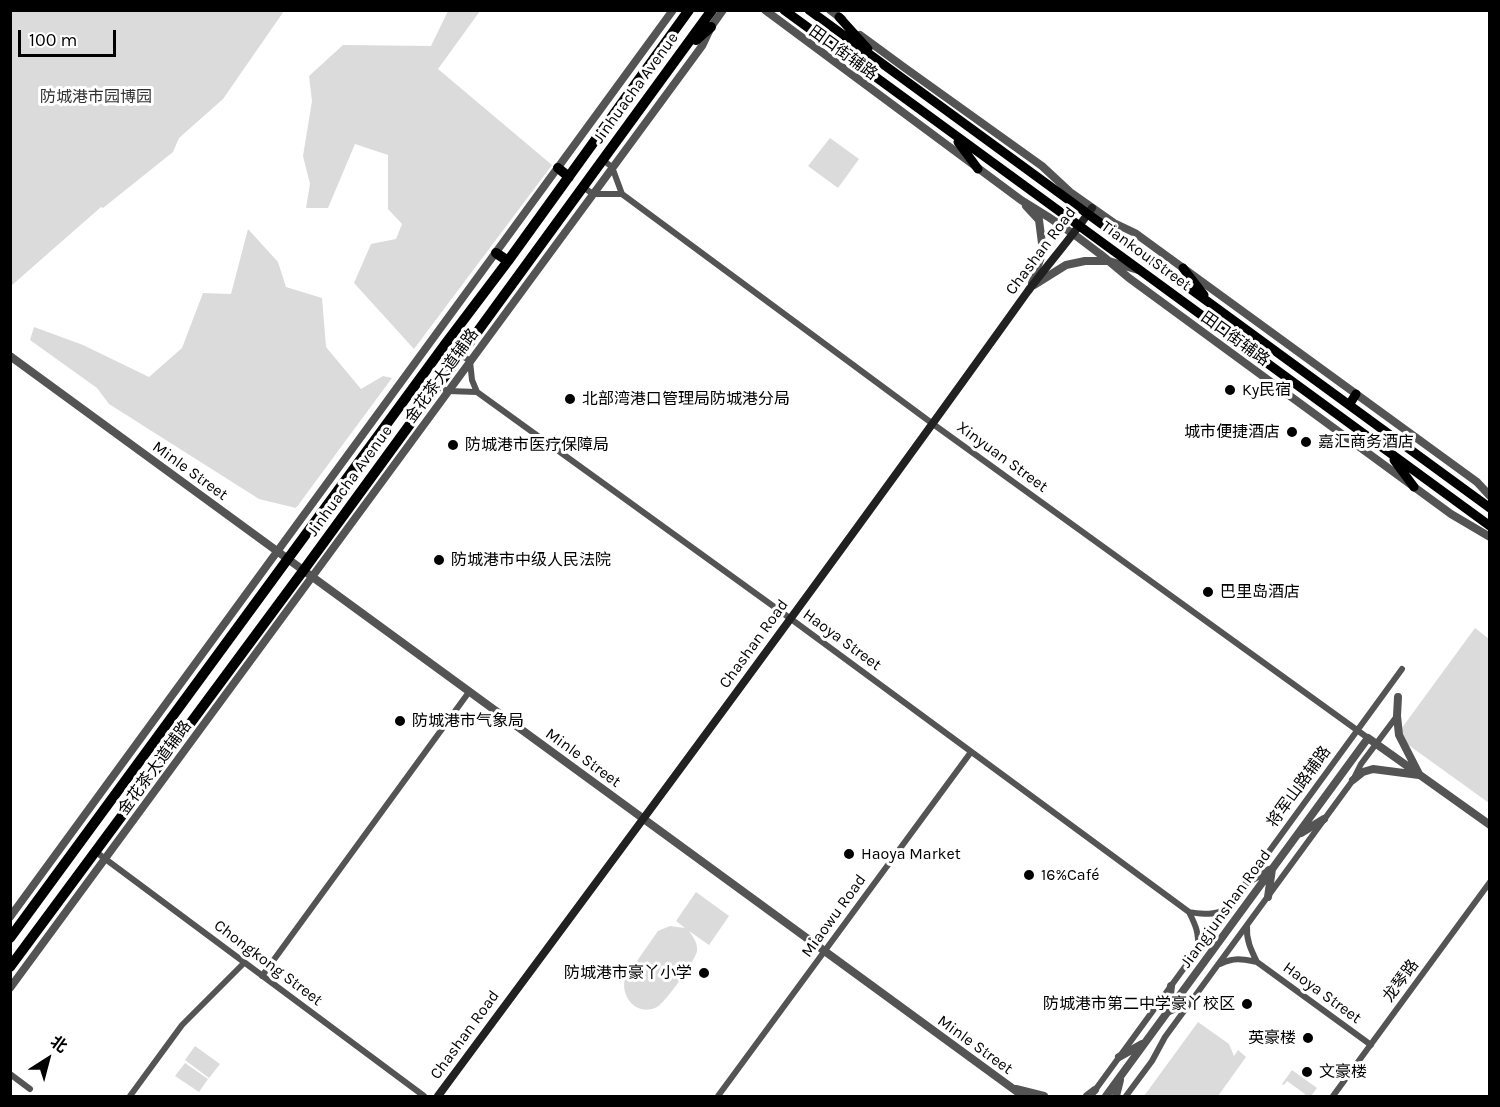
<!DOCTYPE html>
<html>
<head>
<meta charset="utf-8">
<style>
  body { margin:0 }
  #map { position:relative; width:1500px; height:1107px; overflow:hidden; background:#fff; font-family:Karla,"Noto Sans SC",sans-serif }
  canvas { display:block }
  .frame { position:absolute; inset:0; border:12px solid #000; pointer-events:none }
  .north { position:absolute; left:18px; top:1029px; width:60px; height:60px; -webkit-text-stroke:4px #fff; paint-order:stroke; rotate:36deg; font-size:16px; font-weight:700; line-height:24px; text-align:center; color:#000 }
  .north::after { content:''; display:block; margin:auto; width:21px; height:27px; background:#000; clip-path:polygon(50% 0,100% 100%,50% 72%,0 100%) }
  .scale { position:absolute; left:18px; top:30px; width:98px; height:27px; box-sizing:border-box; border:3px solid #000; border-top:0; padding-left:8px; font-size:18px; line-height:21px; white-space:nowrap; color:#000; -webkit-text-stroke:4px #fff; paint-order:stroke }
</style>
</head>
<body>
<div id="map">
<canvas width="1500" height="1107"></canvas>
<div class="frame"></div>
<div class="north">北</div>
<div class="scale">100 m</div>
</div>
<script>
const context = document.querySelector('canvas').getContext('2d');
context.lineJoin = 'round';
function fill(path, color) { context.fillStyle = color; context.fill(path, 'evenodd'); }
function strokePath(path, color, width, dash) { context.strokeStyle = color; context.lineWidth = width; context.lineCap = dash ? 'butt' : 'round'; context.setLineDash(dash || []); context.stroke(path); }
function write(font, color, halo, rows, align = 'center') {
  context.font = font + ' Karla,"Noto Sans SC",sans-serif'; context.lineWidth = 6; context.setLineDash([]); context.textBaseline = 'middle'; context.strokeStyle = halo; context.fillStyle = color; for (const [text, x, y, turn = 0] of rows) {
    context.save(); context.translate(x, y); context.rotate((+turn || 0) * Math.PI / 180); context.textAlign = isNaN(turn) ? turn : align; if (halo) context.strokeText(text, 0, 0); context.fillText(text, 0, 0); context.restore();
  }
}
fill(new Path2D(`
  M11,10L284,11L223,99L179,138L173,152L103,208L101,207L11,286Z
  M480,11L438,69L552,165L414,349L354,283L371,244L396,239L402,224L388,209V155L355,144L328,208H306L310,184L303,156L312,101L309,76L343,45L431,46L448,11Z
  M830,138L859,159L838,188L808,166Z
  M248,229L278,262L286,287L322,298L326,347L361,389L383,376L392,378L296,508L259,499L109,404L97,388L30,340L34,327L83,345L149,377L182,348L203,293L231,294Z
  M1475,628L1489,639V803L1396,736Z
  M696,892L729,916L709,945L689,931C693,937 698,943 697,951C696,960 664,1004 657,1007C637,1017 620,997 625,978L658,931L670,926L685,928L676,921Z
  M1198,1022L1229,1044L1234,1056L1238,1050L1246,1057L1218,1096H1144Z
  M195,1046L220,1064L209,1078L185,1060Z
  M185,1063L208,1079L199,1092L175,1076Z
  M1292,1070L1317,1088L1311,1096H1304L1305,1094L1287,1081L1284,1085L1282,1084Z`), '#dbdbdb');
strokePath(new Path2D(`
  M583,187L593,194H622L612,167L603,160
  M622,194L933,424L1368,738
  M446,390L448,391L477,392L472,380L470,361L460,354
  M477,392L791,619L1189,912C1196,926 1199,933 1198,949
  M96,852L424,1096
  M1189,912C1203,914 1213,916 1226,909
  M1247,926C1246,940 1251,950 1257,962
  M1220,964C1235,957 1242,959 1257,962L1371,1045
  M262,976L469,692
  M10,1074L30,1089
  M1093,1093L1402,669
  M130,1096L182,1025L244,963
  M718,1096L971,752
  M1126,1096L1152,1061L1165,1037L1353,780L1361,764L1397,716
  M1333,1096L1490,882`), '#545454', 6);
strokePath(new Path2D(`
  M765,10L1021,200C1060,223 1096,249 1129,278L1451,514L1490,537
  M830,10L842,19
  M860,35L905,68L1042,166L1070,192L1114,223L1135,233L1477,482L1490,496
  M1026,206L1039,220L1043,251L1032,283
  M1034,285L1066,265L1085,261H1109L1138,270
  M10,356L1023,1096
  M1398,697L1397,716L1399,735L1419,774
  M1353,780L1363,772L1373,769L1419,775
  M1301,833L1324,819
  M1247,882L1269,870
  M1268,897L1272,869
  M10,917L673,10
  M10,988L702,46L711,27L723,10
  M1168,1011L1171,986
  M1169,1011L1191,1001
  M1119,1057L1142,1044
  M1016,1089L1044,1096
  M1087,1096L1095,1090
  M1106,1096L1368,738L1490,825
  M1116,1096L1120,1080`), '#545454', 8);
strokePath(new Path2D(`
  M438,1096C636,829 834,562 1028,291C1049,263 1072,237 1092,208`), '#212121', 8);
strokePath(new Path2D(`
  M784,10L1490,526
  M809,10L1490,508
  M839,17L868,49
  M958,142L978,169
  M1183,268L1204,295
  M1349,405L1356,394
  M1394,460L1414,487`), '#000', 9);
strokePath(new Path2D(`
  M696,40L711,27
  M558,168L569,177
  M496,253L508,261
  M10,938L446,343L508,261L689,10
  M10,967L303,571L712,10`), '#000', 10);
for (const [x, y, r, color] of [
  [1230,390,6,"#000"],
  [570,399,6,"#000"],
  [1292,432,6,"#000"],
  [1306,442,6,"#000"],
  [453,445,6,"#000"],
  [439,560,6,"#000"],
  [1208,592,6,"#000"],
  [400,721,6,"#000"],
  [849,854,6,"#000"],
  [1029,875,6,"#000"],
  [704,973,6,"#000"],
  [1247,1004,6,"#000"],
  [1308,1038,6,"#000"],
  [1307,1072,6,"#000"]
]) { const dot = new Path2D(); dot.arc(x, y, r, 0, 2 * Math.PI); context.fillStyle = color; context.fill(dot); strokePath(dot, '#fff', 2); }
write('16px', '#000', '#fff', [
  ["田口街辅路",843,53,36],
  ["Jinhuacha Avenue",636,88,-54],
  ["Chashan Road",1041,251,-53],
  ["Tiankou Street",1146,256,36],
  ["田口街辅路",1235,339,36],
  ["金花茶大道辅路",442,376,-54],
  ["Xinyuan Street",1002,457,36],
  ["Minle Street",190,471,36],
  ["Jinhuacha Avenue",350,481,-54],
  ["Haoya Street",842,640,36],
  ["Chashan Road",754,644,-54],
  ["Minle Street",583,758,36],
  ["金花茶大道辅路",155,768,-54],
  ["将军山路辅路",1299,787,-54],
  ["Jiangjunshan Road",1226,909,-54],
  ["Miaowu Road",834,916,-54],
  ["Chongkong Street",268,963,37],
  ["龙琴路",1401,981,-54],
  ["Haoya Street",1322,993,36],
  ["Chashan Road",465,1035,-54],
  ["Minle Street",975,1045,36]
]);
write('16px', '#323232', '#fff', [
  ["防城港市园博园",96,97]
]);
write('16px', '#000', '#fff', [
  ["Ky民宿",1242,390],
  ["北部湾港口管理局防城港分局",582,399],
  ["城市便捷酒店",1280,432,"right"],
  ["嘉汇商务酒店",1318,442],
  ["防城港市医疗保障局",465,445],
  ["防城港市中级人民法院",451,560],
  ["巴里岛酒店",1220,592],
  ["防城港市气象局",412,721],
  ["Haoya Market",861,854],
  ["16%Café",1041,875],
  ["防城港市豪丫小学",692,973,"right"],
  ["防城港市第二中学豪丫校区",1235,1004,"right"],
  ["英豪楼",1296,1038,"right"],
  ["文豪楼",1319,1072]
], 'left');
</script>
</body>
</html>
